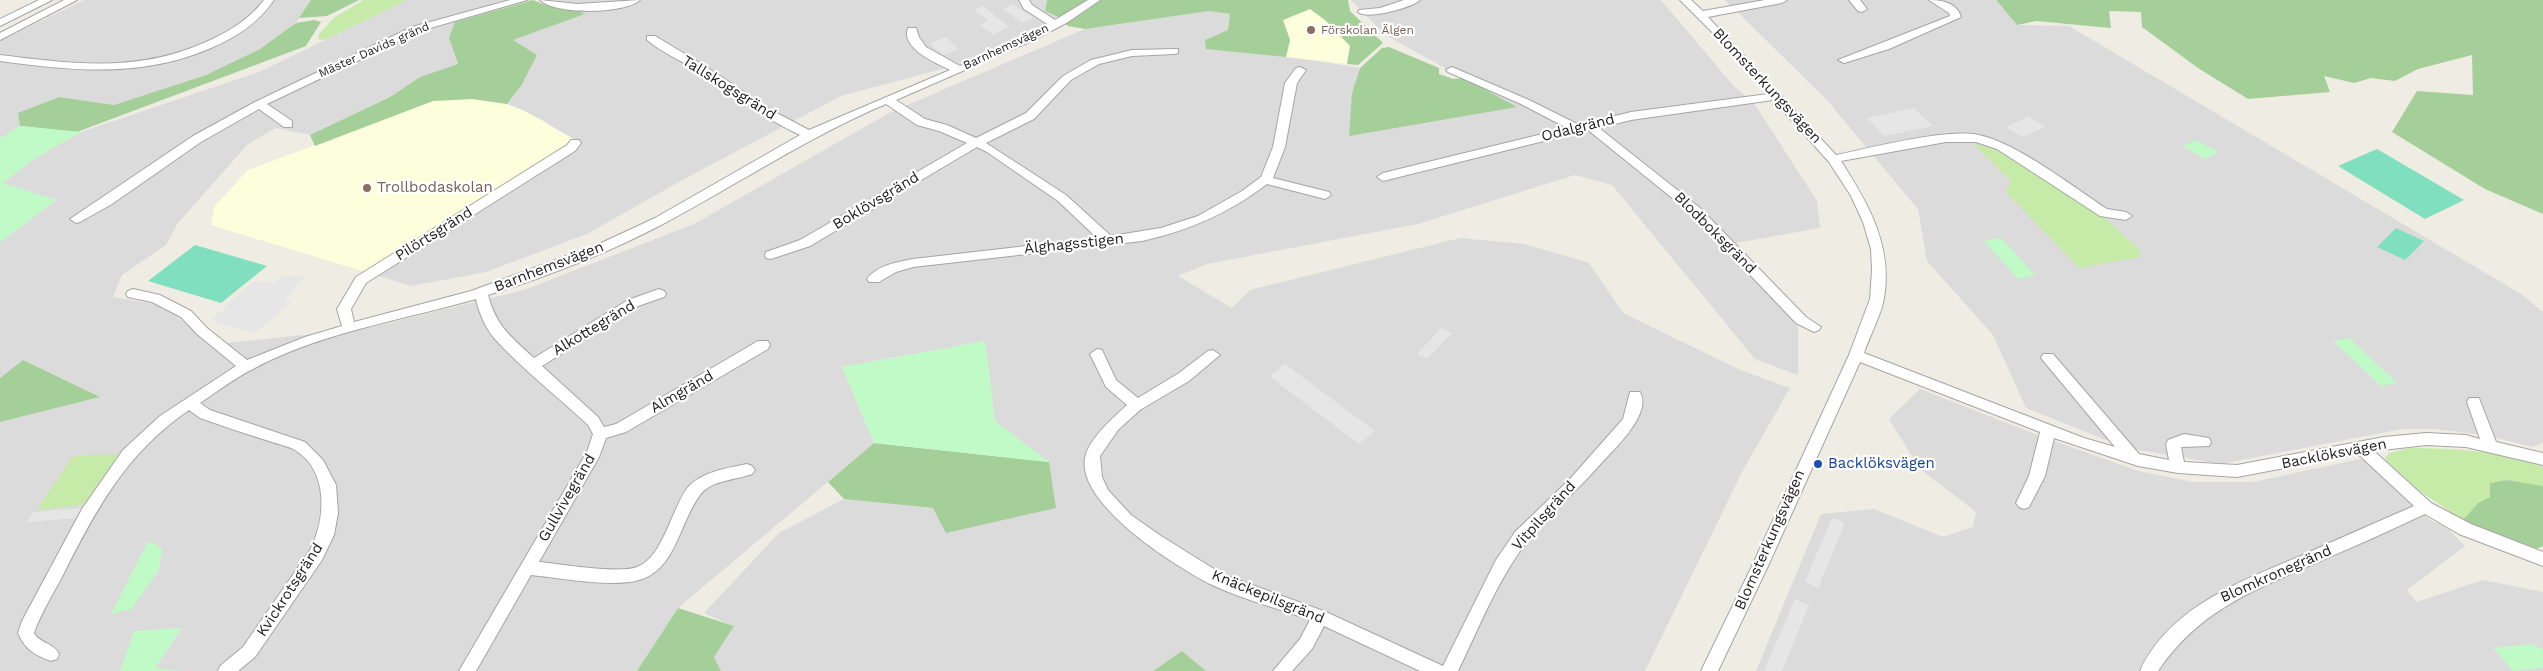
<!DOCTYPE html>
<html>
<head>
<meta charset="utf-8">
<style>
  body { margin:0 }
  canvas { display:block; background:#efece3 }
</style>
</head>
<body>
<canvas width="2543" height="671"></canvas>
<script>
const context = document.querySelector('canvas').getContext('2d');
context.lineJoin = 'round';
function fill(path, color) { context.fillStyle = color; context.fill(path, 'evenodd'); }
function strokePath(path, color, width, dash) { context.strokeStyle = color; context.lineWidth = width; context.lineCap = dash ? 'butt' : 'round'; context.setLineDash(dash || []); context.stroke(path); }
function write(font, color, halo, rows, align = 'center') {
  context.font = font + ' "Work Sans",sans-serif'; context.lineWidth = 4.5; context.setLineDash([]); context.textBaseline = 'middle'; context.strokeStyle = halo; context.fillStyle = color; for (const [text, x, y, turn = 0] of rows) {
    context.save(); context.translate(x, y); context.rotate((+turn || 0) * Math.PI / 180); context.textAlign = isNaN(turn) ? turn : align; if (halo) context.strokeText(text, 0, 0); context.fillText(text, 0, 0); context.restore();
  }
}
fill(new Path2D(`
  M84,0H311L295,25L260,49L206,75L114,105L59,97L19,113L20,126L0,139V41Z
  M407,0H533L455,22L449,38L458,64L420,77L390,97L310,135L276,128L248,144L178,223L166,245L122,275L113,297L166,306L209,345L368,328L524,290L694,224L891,112L1085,29L1209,11L1230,14L1228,30L1207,39L1206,48L1286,56L1360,68L1352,93L1516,107L1385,35L1351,0H1661L1732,84L1756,106L1817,201L1820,228L1736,243L1798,327V375L1755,359L1612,185L1575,175L1418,224L1207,264L1178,276L1232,308L1250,290L1460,238L1525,244L1589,263L1623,313L1740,370L1790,388L1743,470L1645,671H1206L1182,651L1153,671H721L714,657L733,626L704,613L779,533L844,499L933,508L1049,462L995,422L985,341L842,367L874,443L678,608L637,671H0V422L100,397L23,360L0,378V242L56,200L1,184L37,157L81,132L259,72Z
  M556,0H1047L1045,11L1058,17L961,64L841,96L686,178L587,234L486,272L411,286L372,274L547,122L507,104L521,86L513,40L585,14Z
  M1725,0H1996L2017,25L2069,26L2521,294L2543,312V443L2533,447L2485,435L2434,429H2402L2221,464L2126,448L2026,408L1993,335L1927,261L1918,209L1826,99Z
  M1920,389L2032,433L2138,471L2193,482H2253L2360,459L2370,463L2431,521L2445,526L2465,546L2407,590L2416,602L2483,580L2543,592V671H1756L1821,514L1874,509L1943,537L1973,527L1976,512L1920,469L1889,419Z`), '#dcdbdb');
fill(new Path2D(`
  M1310,9L1325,20L1350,46L1347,64L1286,57L1290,40L1283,20Z
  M472,99L507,104L525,111L577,141L372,274L211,225L214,207L248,170L433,101Z`), '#fdffdc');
fill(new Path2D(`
  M363,0H407L324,40L318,39L319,34L334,18Z
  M1973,143L2002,152L2023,166L2107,220L2140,250L2141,257L2079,268L2006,192L2010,180Z
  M2410,448C2453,448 2502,451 2543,467V486L2507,480L2490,483V497L2478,503L2463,520L2418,490L2385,459L2389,453Z
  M122,454L86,504L37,510L73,456Z`), '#c6eaa8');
fill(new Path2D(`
  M311,0H359L327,16L299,18Z
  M533,0L543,4L576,10L585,14L513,40L537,55L521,86L507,104L472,99L433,101L315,146L310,135L390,97L420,77L458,64L449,38L455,22Z
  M1047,0H1348L1350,11L1383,43L1358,65L1347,64L1350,46L1325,20L1310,9L1283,20L1290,40L1286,57L1206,49L1205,40L1228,30L1230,14L1209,11L1085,29L1068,26L1058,17L1045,11Z
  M1996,0H2543V214L2485,189L2392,132L2417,91L2473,95L2472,55L2418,69L2395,81L2371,78L2354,83L2324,76L2330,92L2248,99L2198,68L2142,27L2141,12L2109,11L2111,28L2036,21L2017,25Z
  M314,20L321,22L306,46L77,132L20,126L18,113L59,97L114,105L206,75L260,49L296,23Z
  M1389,47L1439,68V74L1453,79L1464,78L1517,107L1349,136L1352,93L1360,68L1382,48Z
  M23,360L100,397L0,422V378Z
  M874,443L1049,462L1056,508L946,533L933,508L844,499L828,482Z
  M2507,480L2543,486V546L2531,551L2494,536L2463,520L2478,503L2490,497V483Z
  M678,608L734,626L714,657L721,671H637Z
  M1182,651L1206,671H1153Z`), '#a5cf98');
fill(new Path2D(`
  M20,126L81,132L37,157L2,183L56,200L0,242V139Z
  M2196,140L2218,152L2205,159L2183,146Z
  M2001,238L2035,275L2018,279L1984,241Z
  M2349,338L2397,383L2381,386L2333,341Z
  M985,341L995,421L1049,462L874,443L842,367Z
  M153,542L162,549L159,570L132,609L111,614L147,543Z
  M182,628L155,668L180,671H120L134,631Z
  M2531,644L2543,649V668L2513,671L2493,648Z`), '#c0fac7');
fill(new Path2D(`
  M2377,149L2464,200L2425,219L2338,166Z
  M2396,228L2424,241L2405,260L2377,247Z
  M195,245L267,266L221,303L148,281Z`), '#80dfbf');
fill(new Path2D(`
  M1013,4L1033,18L1022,23L1003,9Z
  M983,6L1009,27L993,35L980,25L988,21L974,10Z
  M945,37L959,49L944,55L930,44Z
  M1914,108L1933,126L1884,136L1867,118Z
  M2029,116L2045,127L2022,137L2006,127Z
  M281,276L304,277L285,299L292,302L255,333L217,323L212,318L225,308L228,303L255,281L275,283Z
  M1441,328L1452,333L1427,359L1417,354Z
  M1285,364L1375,431L1359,444L1269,376Z
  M82,508L76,518L27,522L34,512Z
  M1832,518L1845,523L1818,588L1805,581Z
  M1795,599L1809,605L1782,671H1764Z`), '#e6e6e6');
const street = new Path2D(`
  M39,0H52L0,26V19Z
  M64,0H77L0,40V33Z
  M264,0H274C258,23 237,37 211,48C142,78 73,71 0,61V55C73,64 137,73 206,42C228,32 249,20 264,0Z
  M510,0H527L420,31L267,104L292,121V127H284L259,109L201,142L112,204L80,222L76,223L70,219L193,136L255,102L412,27Z
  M540,0L577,4L640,0C625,14 555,15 540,0Z
  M1019,0H1029L1032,5L1055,20L1088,0H1100L1068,22L1036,39L896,100L925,119L947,125L976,138L1026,113L1063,76L1091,60L1132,50L1178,49V53L1174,54L1132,56L1099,64L1071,80L1034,119L986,143L1066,195L1111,236L1161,228L1198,216L1242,191L1261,177L1273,147L1285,83L1296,68L1300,67L1306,70L1297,83L1285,147L1273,178L1329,192L1331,195L1325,199L1267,184C1229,213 1188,231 1142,241L913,267L896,272L879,282H869L867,279C877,265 898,262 913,259L1097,238L1058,201L987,152L977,147L810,246L771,259L766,258L765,255L766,252L800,240L967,143L939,131L917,125L886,104C808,137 738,184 663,224C608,253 548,276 488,295C496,326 511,337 534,358L628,300L659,289L664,291L666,294L664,297L638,306L542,366L598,417L604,427L616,424L758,341H768L770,345L768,349L626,432L606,438L599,457L539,562C562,564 618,574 637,567C664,558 673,502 690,485C705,471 728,468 747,464L752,466L755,470L752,474C736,480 711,480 700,495C679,523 676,570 639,580C613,588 560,578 531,575L476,671H459L587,452L593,434L588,425C557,396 522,369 494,338C485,327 479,313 476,299C403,320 318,333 251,370C233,379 217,392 200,403L210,410L305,442L323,460L336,485L338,513L334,535L322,560L255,657L238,671H218L220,666L243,647L310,550C326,519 329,471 295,450C288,446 277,444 269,441C246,434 223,426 200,418L189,410C126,453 96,509 63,575C53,594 41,613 34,633C39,643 54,643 59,654L57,659L51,661C34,655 25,649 18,633L22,621L82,509L123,450L160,416L236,366L197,334L181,317L152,302L128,297L126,294L128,291L133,289L160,295L191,311L207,328L247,360L305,337L342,326L337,309L356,277L567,145L571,140H579L581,143L575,151L366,283L351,309L354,322L471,291L599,244L655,218L800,135C763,118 731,92 697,71C681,60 662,53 647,40V36H655L705,66L771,110L809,130L950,70C936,63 900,48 908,28H916L919,37L926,47L960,66L1047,24L1024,9Z
  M1404,0H1420C1411,8 1367,20 1358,12L1359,10L1380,8Z
  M1680,0H1691L1703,11L1765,0H1787L1782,3L1708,17L1836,155C1871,148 1946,128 1979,135C2017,143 2073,187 2107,209L2126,212L2132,216L2126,220L2100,216L1997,149L1976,142H1946L1841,161C1868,203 1893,246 1884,298C1881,316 1870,335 1864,353L2084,438L2115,447L2041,358L2043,354H2053L2139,454L2169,460L2166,444L2168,440L2184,434L2209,438L2211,442L2209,446L2181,447L2184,462L2237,465L2384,437L2426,433L2466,435L2480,439L2467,402L2469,398H2479L2496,442L2543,453V465L2466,447L2426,445L2374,451L2431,503L2471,524L2543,552V566L2459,534L2425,514C2387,532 2349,549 2311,565C2249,592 2197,613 2158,671H2140C2170,606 2242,581 2303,555C2340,538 2377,522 2414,506L2358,454L2237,477L2178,473L2138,466L2054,438L2045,476L2029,507L2024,509L2019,507L2016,503L2029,476L2040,432L1860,362L1768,566L1718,671H1701L1752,566L1849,355L1870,299L1872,270L1871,249L1863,222L1851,196L1829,162L1773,100L1631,120L1599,128L1700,208L1806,317L1821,327L1819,330L1814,332L1796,323L1692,214L1588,130L1383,181L1377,177L1383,173L1567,128L1521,104L1448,72L1446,70L1452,67L1529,100L1579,125L1631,112L1768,94L1719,39Z
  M1849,0H1860L1867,9L1862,12L1858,11Z
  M1929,0C1942,0 1957,3 1961,17L1889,49L1844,63L1838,60L1950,16L1949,13Z
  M1097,349L1102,350L1116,380L1138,398L1179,373L1208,351L1213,350L1220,355L1189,381L1140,410L1118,430L1100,456L1102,477L1108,490L1131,515L1161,536L1222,574L1326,612L1443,666L1496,560L1515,532L1569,480L1623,419L1630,392H1640C1653,415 1611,452 1597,468C1575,493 1546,516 1526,543C1497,581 1479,628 1458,671H1420L1324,626L1312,649L1292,671H1273L1300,639L1310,620C1277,608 1241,599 1210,584C1175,566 1071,501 1086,454C1092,436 1114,417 1127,405L1106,387L1090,354Z`);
strokePath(street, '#a5a5a5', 2);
fill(street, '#fff');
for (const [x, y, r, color] of [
  [1311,30,5,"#8d6e63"],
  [367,188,5,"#8d6e63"],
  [1818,464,5,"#1a4fb4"]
]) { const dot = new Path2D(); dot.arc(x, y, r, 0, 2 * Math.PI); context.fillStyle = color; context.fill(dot); strokePath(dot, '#fff', 2); }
write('12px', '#785e54', '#fff', [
  ["Förskolan Älgen",1321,30]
], 'left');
write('12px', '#1e1e1e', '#fff', [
  ["Barnhemsvägen",1006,47,-25],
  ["Mäster Davids gränd",374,50,-24]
]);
write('15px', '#1e1e1e', '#fff', [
  ["Blomsterkungsvägen",1767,86,47],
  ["Tallskogsgränd",729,88,32],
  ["Odalgränd",1578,128,-14],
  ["Boklövsgränd",876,201,-31],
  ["Blodboksgränd",1715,233,45],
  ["Pilörtsgränd",434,234,-32],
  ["Älghagsstigen",1074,244,-6],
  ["Barnhemsvägen",549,267,-21],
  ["Alkottegränd",594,328,-31],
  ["Almgränd",682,392,-30],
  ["Backlöksvägen",2334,454,-11],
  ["Gullvivegränd",567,498,-60],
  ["Vitpilsgränd",1544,516,-48],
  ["Blomsterkungsvägen",1770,540,-66],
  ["Blomkronegränd",2276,574,-24],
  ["Kvickrotsgränd",290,590,-57],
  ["Knäckepilsgränd",1268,597,22]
]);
write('15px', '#785e54', '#fff', [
  ["Trollbodaskolan",377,188]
], 'left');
write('15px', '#164399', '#fff', [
  ["Backlöksvägen",1828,464]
], 'left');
</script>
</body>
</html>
